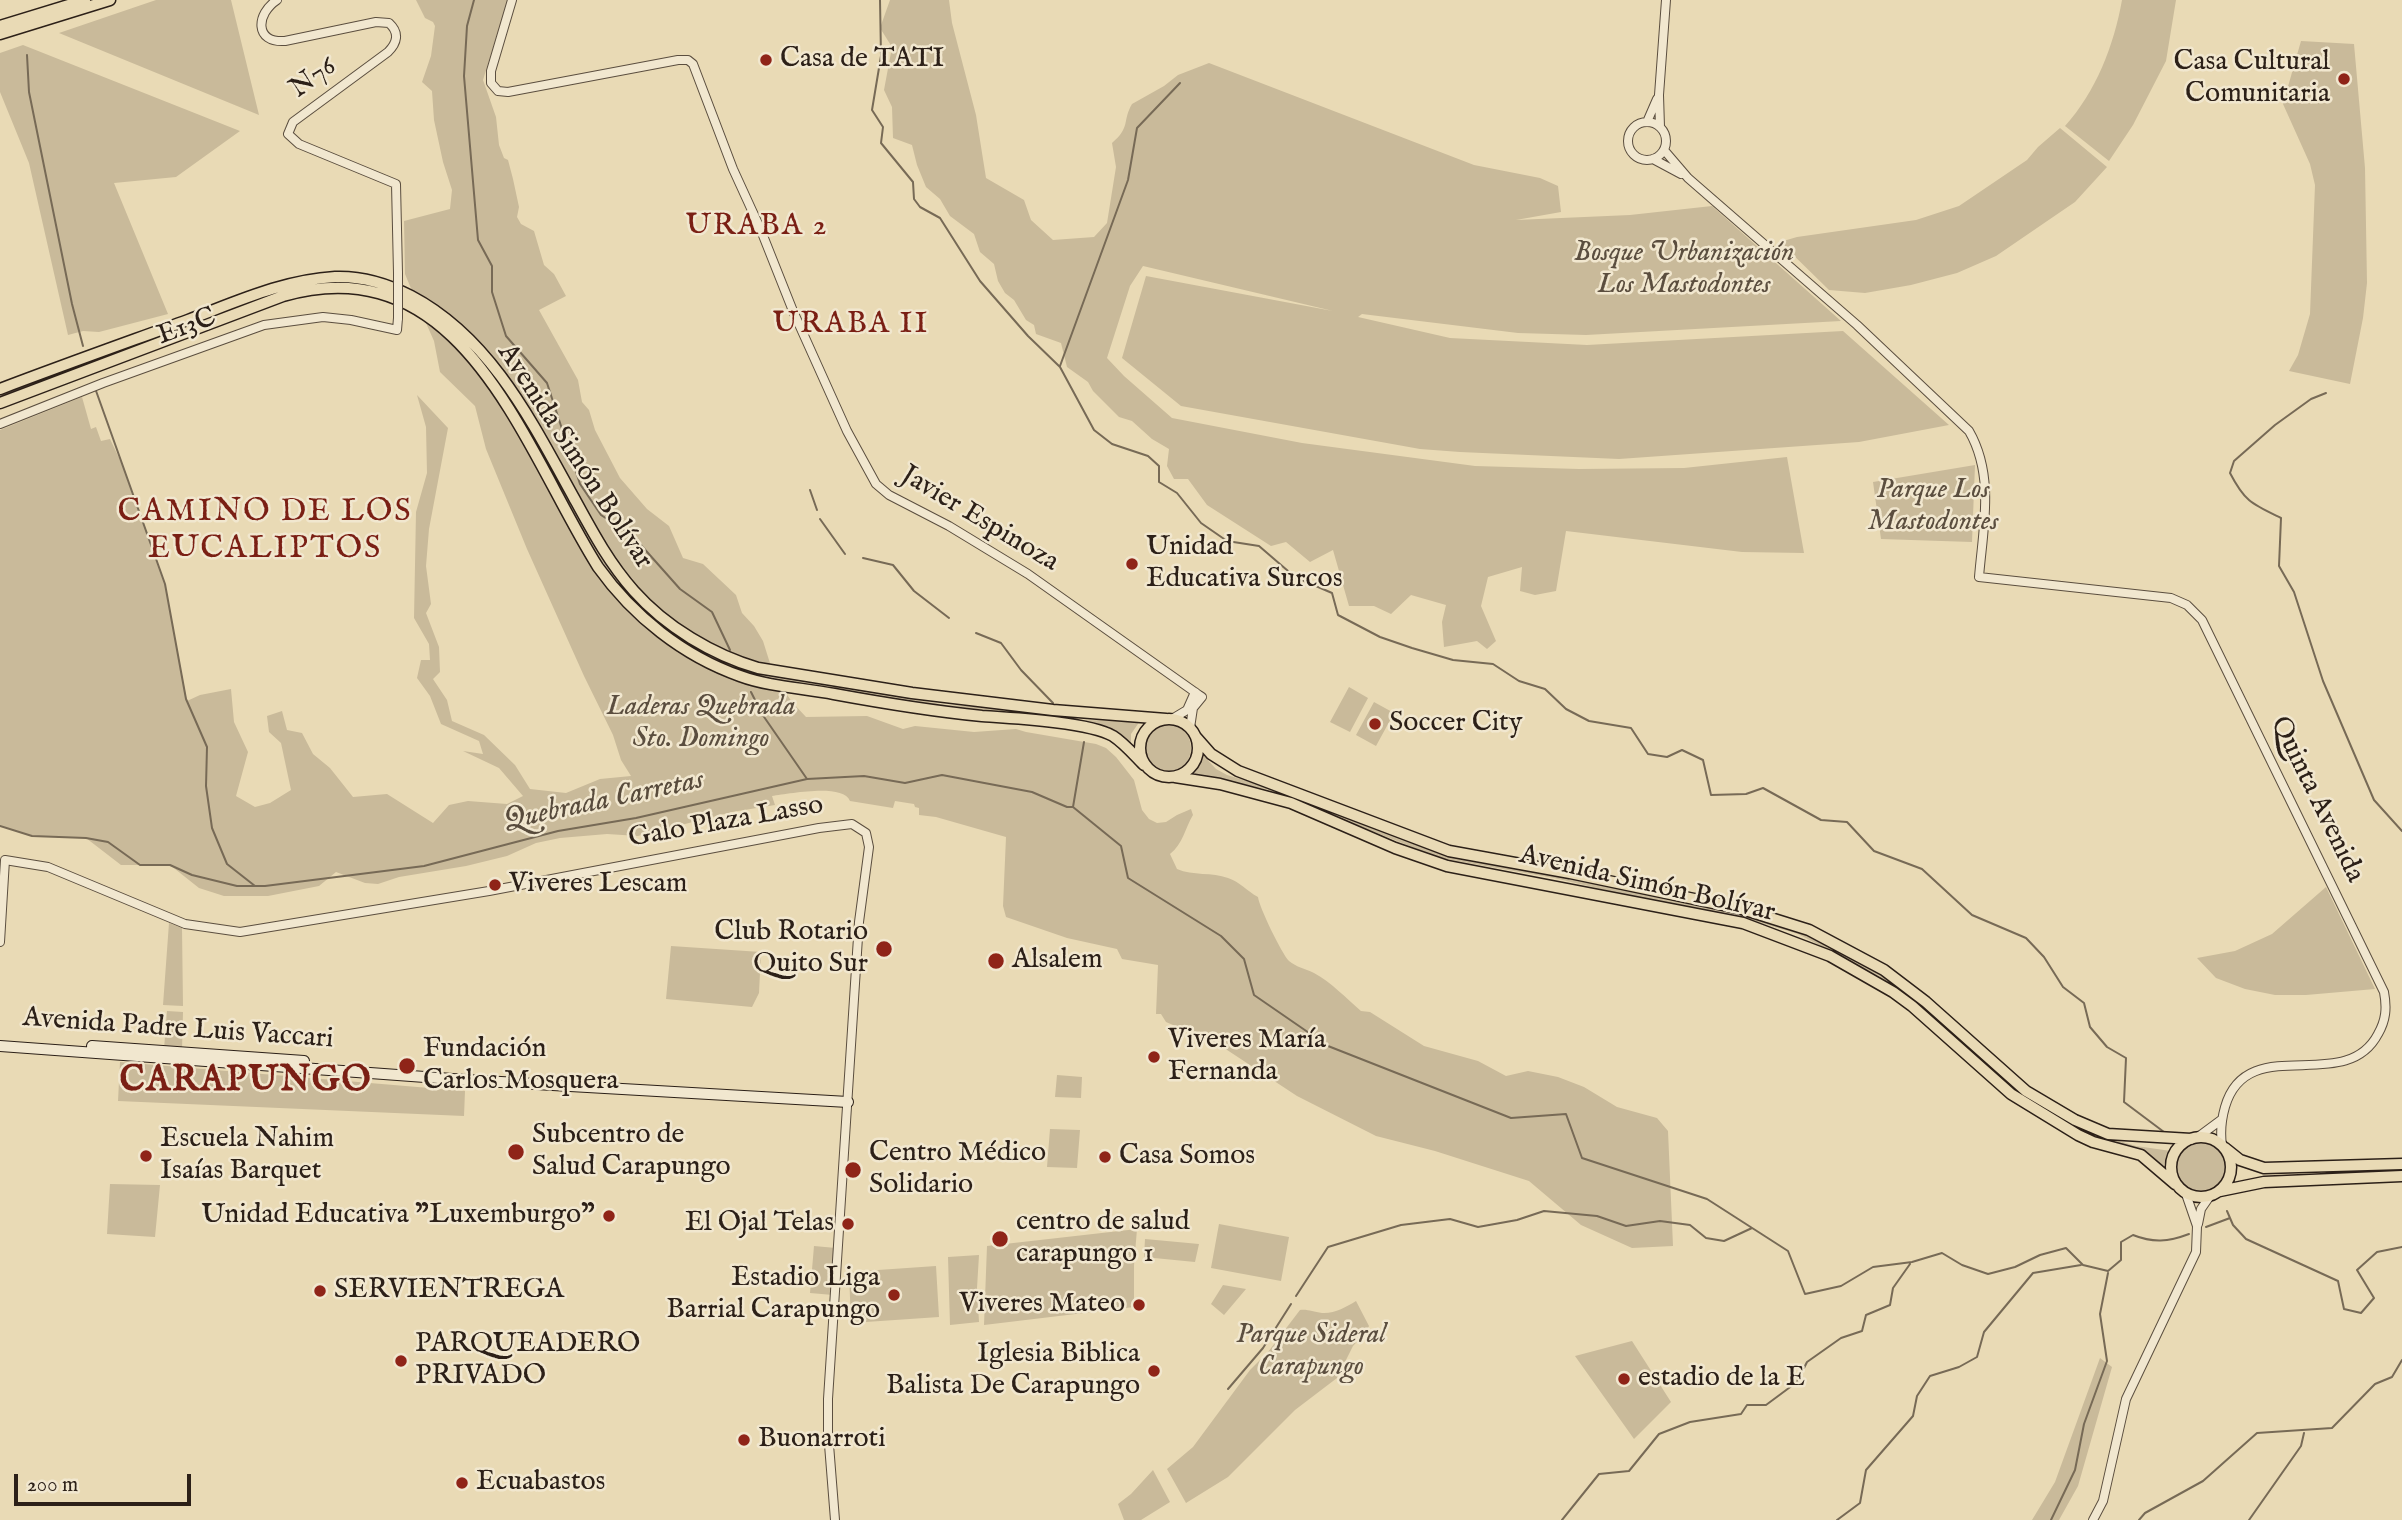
<!DOCTYPE html>
<html>
<head>
<meta charset="utf-8">
<style>
  body { margin:0 }
  #map { position:relative; width:2402px; height:1520px; overflow:hidden; background:#e9dab5; font-family:"IM FELL English",serif }
  canvas { display:block }
  .scale { position:absolute; left:14px; top:1474px; width:177px; height:32px; box-sizing:border-box; border:4px solid #2c2018; border-top:0; padding-left:9px; font-size:21px; line-height:24px; white-space:nowrap; color:#2c2018; -webkit-text-stroke:5px #f1e7cf; paint-order:stroke }
</style>
</head>
<body>
<div id="map">
<canvas width="2402" height="1520"></canvas>
<div class="scale">200 m</div>
</div>
<script>
const context = document.querySelector('canvas').getContext('2d');
context.lineJoin = 'round';
function fill(path, color) { context.fillStyle = color; context.fill(path, 'evenodd'); }
function strokePath(path, color, width, dash) { context.strokeStyle = color; context.lineWidth = width; context.lineCap = dash ? 'butt' : 'round'; context.setLineDash(dash || []); context.stroke(path); }
function write(font, color, halo, rows, align = 'center') {
  context.font = font + ' "IM FELL English",serif'; context.lineWidth = 5; context.setLineDash([]); context.textBaseline = 'middle'; context.strokeStyle = halo; context.fillStyle = color; for (const [text, x, y, turn = 0] of rows) {
    context.save(); context.translate(x, y); context.rotate((+turn || 0) * Math.PI / 180); context.textAlign = isNaN(turn) ? turn : align; if (halo) context.strokeText(text, 0, 0); context.fillText(text, 0, 0); context.restore();
  }
}
fill(new Path2D(`
  M156,0H231L259,115L59,33Z
  M416,0H508L483,80L496,117L499,145L504,158L508,160L513,179L519,207L517,217L521,224L534,231L544,265L554,274L566,296L539,310L578,380L582,402L589,410L595,430L620,478L647,509L669,526L683,558L703,564L736,595L742,613L754,626L763,641L774,676L947,705L1005,708L1077,720L1140,721L1131,734V746L1108,726L1061,722L1005,711L938,707L777,680L792,702L806,717L867,716L903,729L915,726L974,732L1016,729L1026,732L1096,744L1106,748L1116,757L1134,780L1142,810L1149,819L1157,823L1166,822L1177,815L1191,809L1193,815C1185,828 1183,844 1170,854L1177,869C1193,876 1212,872 1228,878C1240,882 1247,891 1258,897C1259,907 1282,954 1289,961C1296,967 1306,969 1314,973C1331,982 1347,999 1361,1011L1370,1012L1424,1046L1478,1061L1506,1076L1528,1071L1558,1077L1584,1087L1617,1107L1657,1118L1668,1131L1673,1246L1632,1248L1581,1225L1529,1181L1435,1151L1376,1136L1297,1096L1218,1044L1189,1036L1187,1031L1166,1022L1161,1014H1156L1158,965L1122,959L1117,949L1067,938L1006,917L1003,906L1006,837L936,817L919,815V808L915,807L914,804L895,801L893,808L850,801C843,783 789,794 772,796L775,805L732,812L638,836L607,834L560,838L536,843L507,856L466,866L399,877L378,884L365,883L336,872L319,886L268,896H224L199,888L170,865H121L86,838L32,836L0,826V430L82,397L91,429L96,427L101,441L110,439L121,462L165,584L187,701L200,695L231,689L234,722L248,752L236,796L255,807L270,803L291,790L281,743L269,732L267,716L282,711L287,730L302,733L313,754L330,768L353,797L387,794L433,823L449,805L468,801L507,804L523,796L499,768L463,751L483,754L479,741L441,724L430,696L417,678L421,660H430L429,644L414,618L416,512L427,473L426,427L417,395L448,428L429,529L426,566L431,604L426,613L439,647L440,672L433,679L447,700L452,721L484,735L515,765L530,789L566,793L600,779L631,776L621,760L613,735L584,676L527,549L486,449L475,406L440,372L434,341L418,305C394,291 366,281 337,281C291,282 252,304 210,320C176,334 139,343 104,356C69,369 35,385 0,399V394L90,357L211,317L263,294L309,281L344,278L367,281L415,298L405,274L404,221L450,209L452,190L443,162L434,120L432,91L422,82L431,56L435,26L433,22L425,18Z
  M890,0H949L952,23L976,115L986,178L1024,200L1031,220L1053,240L1094,237L1107,223L1116,167L1112,143C1131,127 1122,121 1132,104L1164,86L1178,75L1209,63L1474,165L1540,178L1558,186L1561,212L1516,220L1630,215L1712,206L1841,321L1586,335L1518,333L1362,314L1358,317L1450,338L1587,345L1843,331L1949,425L1859,442L1619,459L1460,452L1420,449L1181,406L1122,358L1146,276L1333,311L1143,266L1130,286L1107,358L1124,376L1172,418L1302,443L1475,466L1579,469L1684,468L1787,457L1804,553L1742,552L1566,531L1556,591L1535,595L1520,591L1522,567L1488,577L1481,606L1496,641L1487,649L1477,641L1444,647L1442,622L1446,605L1411,595L1391,614L1374,606H1349L1333,550L1310,562L1286,542L1271,546L1207,505L1188,479H1174L1167,466L1169,449L1152,439L1132,421L1119,417L1093,391L1088,382L1067,367L1061,343L1036,334L1034,325L1026,320L1014,300L1005,293L998,281L994,264L980,252L974,234L950,216L940,199L926,187L917,165L912,145L893,138L892,107L884,90L892,47L880,28Z
  M2122,0H2176L2166,61L2133,125L2109,161L2065,126C2096,92 2114,45 2122,0Z
  M2301,41L2354,44L2365,168L2367,283L2363,318L2350,384L2289,371L2298,355L2310,314L2315,185L2310,164L2283,104Z
  M23,45L240,131L176,177L114,183L168,314L99,332L83,331L68,335L29,163L0,92V53Z
  M2060,128L2107,167L2075,202L1996,256L1957,273L1911,285L1865,293L1829,290L1780,242L1797,237L1916,220L1959,206L2027,160L2038,147Z
  M1975,465L1972,542L1881,539L1873,482Z
  M1349,687L1368,698L1350,732L1330,722Z
  M1374,702L1394,713L1376,746L1356,735Z
  M1143 748a24 24 0 1 1 48 0a24 24 0 1 1-48 0Z
  M1202,754L1216,769L1227,775L1267,787L1401,840L1441,853L1571,877L1671,901L1736,912L1799,931L1861,961L1925,1005L2016,1090L2051,1112L2106,1137L2136,1146L2171,1151L2161,1170L2125,1146L2068,1125L2029,1103L1911,999L1879,976L1798,934L1735,915L1670,905L1554,878L1440,858L1266,789L1191,774L1198,765Z
  M2326,887L2375,989L2306,995H2275L2245,989L2216,978L2197,958L2235,951L2272,934Z
  M169,923L182,928L183,1006L163,1005Z
  M671,946L761,952L759,993L752,1007L666,999Z
  M167,1011L183,1012L182,1050L164,1049Z
  M120,1062L465,1091L464,1116L118,1101Z
  M1057,1075L1082,1077L1081,1098L1055,1097Z
  M1050,1129L1080,1130L1077,1168L1047,1167Z
  M2174 1169a27 27 0 1 1 54 0a27 27 0 1 1-54 0Z
  M110,1184L160,1185L155,1237L107,1234Z
  M1219,1224L1289,1237L1281,1281L1211,1268Z
  M1137,1229L1134,1265V1307L984,1325L987,1246Z
  M1145,1239L1199,1244L1195,1262L1144,1257Z
  M814,1246L836,1248L833,1295L810,1293Z
  M979,1255L977,1288L979,1322L950,1325L948,1257Z
  M936,1266L939,1317L851,1323L849,1272Z
  M1223,1285L1246,1289L1224,1315L1211,1304Z
  M1356,1301L1369,1326L1366,1332L1353,1346L1337,1378L1295,1410L1228,1477L1186,1503L1167,1469L1193,1447L1250,1370L1268,1352L1300,1310C1308,1309 1313,1312 1322,1313C1334,1314 1346,1307 1356,1301Z
  M1632,1341L1671,1402L1634,1439L1575,1356Z
  M2100,1358L2112,1367L2078,1486L2059,1520H2032L2055,1482Z
  M1153,1470L1170,1502L1141,1520H1124L1118,1504L1131,1494Z`), '#c9ba9a');
strokePath(new Path2D(`
  M474,0L467,26L464,76L478,240L492,266V292L506,336L547,383L580,484L601,515L632,535L680,589L712,612L730,650
  M880,0L881,56L872,110L883,127L881,143L913,182L914,199L920,207L940,218L980,281L1028,336L1060,367L1094,430L1112,444L1148,456L1159,466V482L1177,493L1201,523L1227,541L1259,546L1295,577L1332,593L1338,615L1380,637L1412,648L1453,660L1493,664L1519,681L1545,689L1566,709L1589,721L1631,728L1648,754L1667,757L1682,750L1703,760L1711,795L1746,794L1763,788L1821,820L1847,822L1874,851L1922,869L1972,915L2026,938L2044,957L2063,987L2084,1003L2090,1027L2107,1047L2126,1058L2124,1102L2164,1132
  M27,55L29,92L72,304L83,346
  M1060,366L1128,180L1137,128L1180,83
  M95,388L165,584L186,699L207,747L206,786L212,828L227,864L255,886
  M2326,393L2311,399L2275,425L2234,461L2230,473C2245,502 2252,504 2281,518L2279,566L2294,592L2323,681L2374,800L2402,831
  M810,490L817,510
  M820,519L845,554
  M863,558L893,565L914,591L949,618
  M976,633L1001,643L1021,670L1053,703
  M751,692L762,714L807,779
  M1073,807L1084,742
  M0,826L32,836L86,838L108,842L140,865H170L192,875L237,886H265L424,866L558,831L636,818L807,779L864,776L905,783L942,775L1032,792L1067,807H1073L1121,846L1128,878L1221,936L1244,959L1254,995L1328,1046L1511,1118L1566,1114L1582,1158L1707,1199L1788,1251L1805,1294L1841,1286L1873,1267L1912,1262L1942,1253L1962,1265L1988,1274L2015,1267L2040,1255L2066,1248L2083,1265L2108,1271L2121,1260V1242L2133,1235C2153,1243 2168,1242 2189,1234
  M2227,1211L2233,1225L2246,1239L2338,1281L2344,1309L2361,1313L2374,1298L2357,1270L2377,1252L2402,1247
  M2206,1227L2230,1218
  M1296,1296L1328,1247L1401,1225L1450,1219L1478,1227L1517,1220L1544,1211L1597,1216L1626,1226L1660,1221L1690,1225L1706,1238L1724,1241L1752,1228
  M1228,1389L1263,1348L1291,1304
  M1562,1520L1599,1474L1629,1471L1659,1434L1690,1422L1741,1414L1747,1405H1766L1797,1382L1807,1362L1841,1338L1862,1331L1866,1315L1890,1305L1893,1288L1910,1264
  M1837,1520L1860,1503L1866,1470L1913,1416L1917,1396L1930,1376L1959,1367L1977,1357L1984,1332L2033,1273L2081,1265
  M2051,1520L2075,1470L2084,1424L2107,1361L2100,1314L2108,1273
  M2139,1520L2145,1513L2203,1481L2257,1433L2332,1428L2375,1384L2392,1377L2402,1360
  M2249,1520L2301,1446L2304,1433`), '#776a56', 2);
const tertiary = new Path2D(`
  M277,0C256,14 254,43 285,41L376,22L389,23C400,33 397,43 388,52L293,122L288,134L299,144L396,184L398,273
  M512,0L491,71V83L498,91L508,92L678,60H688L693,64L733,169L760,228L793,311L847,431L876,484L889,495L949,526L1028,574L1199,695L1202,697L1193,708L1190,728
  M1647,122L1657,99
  M1628 141a19 19 0 1 1 38 0a19 19 0 1 1-38 0Z
  M1660,127L1659,95L1666,0
  M1664,150L1688,178L1857,325L1969,431C1995,476 1983,528 1979,577L2171,598L2187,605L2202,620L2384,992C2387,1008 2386,1020 2378,1034C2345,1097 2247,1030 2225,1107C2221,1121 2220,1131 2222,1145
  M1653,159L1681,174
  M0,424L103,383L264,325L323,317L351,320L397,330L398,318
  M1172,719L1187,710L1195,692
  M0,942L5,860L48,867L185,924L240,932L489,891L819,828L852,824L866,833L869,847L859,922L828,1399V1432L835,1520
  M2198,1137L2221,1120
  M2198,1224L2201,1209L2210,1196
  M2093,1520L2103,1501L2126,1399L2196,1252L2197,1226L2186,1194`);
const secondary = new Path2D(`
  M0,1046L466,1080L848,1102
  M92,1046L304,1061`);
const primary = new Path2D(`
  M0,26L85,0
  M0,34L110,0`);
const trunk = new Path2D(`
  M0,389C63,365 125,343 188,320C236,302 283,280 335,277C361,276 388,284 411,296C491,338 532,422 574,498C592,531 609,563 634,591C666,627 713,655 758,668L912,693L1053,710L1166,719
  M0,403L283,296C464,244 524,450 598,567C633,616 683,656 740,676C770,687 803,688 834,694C883,703 932,711 982,716C1011,718 1089,722 1113,736C1124,743 1134,755 1144,765
  M1140 748a29 29 0 1 1 58 0a29 29 0 1 1-58 0Z
  M1196,737L1211,754L1238,771L1449,851L1570,873L1742,909L1809,930L1884,970L1926,1002L2026,1091L2075,1120L2108,1134L2191,1139
  M1175,777L1220,784L1291,803L1395,848L1447,866L1743,923L1830,956L1893,992L1912,1006L2011,1094L2078,1135L2093,1142L2141,1155L2175,1184
  M2171 1167a30 30 0 1 1 60 0a30 30 0 1 1-60 0Z
  M2225,1148L2240,1160L2264,1168L2402,1164
  M2220,1191L2264,1182L2402,1176`);
strokePath(tertiary, '#5b4e3f', 10);
strokePath(secondary, '#2c2018', 12);
strokePath(primary, '#2c2018', 13);
strokePath(trunk, '#2c2018', 13);
strokePath(tertiary, '#f1e7cf', 8);
strokePath(secondary, '#f1e7cf', 10);
strokePath(primary, '#e9dab5', 10);
strokePath(trunk, '#e9dab5', 10);
const tertiaryBridge = new Path2D(`
  M398,273V318`);
strokePath(tertiaryBridge, '#5b4e3f', 10, []);
strokePath(tertiaryBridge, '#f1e7cf', 8);
for (const [x, y, r, color] of [
  [766,60,7,"#8f2418"],
  [2344,79,7,"#8f2418"],
  [1132,564,7,"#8f2418"],
  [1375,724,7,"#8f2418"],
  [495,885,7,"#8f2418"],
  [884,949,9,"#8f2418"],
  [996,961,9,"#8f2418"],
  [1154,1057,7,"#8f2418"],
  [407,1066,9,"#8f2418"],
  [516,1152,9,"#8f2418"],
  [146,1156,7,"#8f2418"],
  [1105,1157,7,"#8f2418"],
  [853,1170,9,"#8f2418"],
  [609,1216,7,"#8f2418"],
  [848,1224,7,"#8f2418"],
  [1000,1239,9,"#8f2418"],
  [320,1291,7,"#8f2418"],
  [894,1295,7,"#8f2418"],
  [1139,1305,7,"#8f2418"],
  [401,1361,7,"#8f2418"],
  [1154,1371,7,"#8f2418"],
  [1624,1379,7,"#8f2418"],
  [744,1440,7,"#8f2418"],
  [462,1483,7,"#8f2418"]
]) { const dot = new Path2D(); dot.arc(x, y, r, 0, 2 * Math.PI); context.fillStyle = color; context.fill(dot); strokePath(dot, '#f1e7cf', 2.5); }
write('28px', '#2c2018', '#f1e7cf', [
  ["Casa de TATI",780,60],
  ["Casa Cultural",2330,63,"right"],
  ["Comunitaria",2330,95,"right"],
  ["Unidad",1146,548],
  ["Educativa Surcos",1146,580],
  ["Soccer City",1389,724],
  ["Viveres Lescam",509,885],
  ["Club Rotario",868,933,"right"],
  ["Quito Sur",868,965,"right"],
  ["Alsalem",1012,961],
  ["Viveres María",1168,1041],
  ["Fernanda",1168,1073],
  ["Fundación",423,1050],
  ["Carlos Mosquera",423,1082],
  ["Subcentro de",532,1136],
  ["Salud Carapungo",532,1168],
  ["Escuela Nahim",160,1140],
  ["Isaías Barquet",160,1172],
  ["Centro Médico",869,1154],
  ["Solidario",869,1186],
  ["Casa Somos",1119,1157],
  ["Unidad Educativa \"Luxemburgo\"",595,1216,"right"],
  ["centro de salud",1016,1223],
  ["carapungo 1",1016,1255],
  ["El Ojal Telas",834,1224,"right"],
  ["Estadio Liga",880,1279,"right"],
  ["Barrial Carapungo",880,1311,"right"],
  ["SERVIENTREGA",334,1291],
  ["Viveres Mateo",1125,1305,"right"],
  ["PARQUEADERO",415,1345],
  ["PRIVADO",415,1377],
  ["Iglesia Biblica",1140,1355,"right"],
  ["Balista De Carapungo",1140,1387,"right"],
  ["estadio de la E",1638,1379],
  ["Buonarroti",758,1440],
  ["Ecuabastos",476,1483]
], 'left');
write('28px', '#2c2018', '#f1e7cf', [
  ["N76",314,79,-36],
  ["E13C",187,328,-20],
  ["Avenida Simón Bolívar",574,457,57],
  ["Javier Espinoza",979,520,31],
  ["Quinta Avenida",2316,800,64],
  ["Galo Plaza Lasso",726,823,-10],
  ["Avenida Simón Bolívar",1647,885,13],
  ["Avenida Padre Luis Vaccari",178,1030,4]
]);
write('italic 28px', '#5b4e3f', '#f1e7cf', [
  ["Bosque Urbanización",1684,254],
  ["Los Mastodontes",1684,286],
  ["Parque Los",1933,491],
  ["Mastodontes",1933,523],
  ["Laderas Quebrada",701,708],
  ["Sto. Domingo",701,740],
  ["Parque Sideral",1311,1336],
  ["Carapungo",1311,1368]
]);
context.letterSpacing = '2px';
write('30px', '#7a1f14', '#f1e7cf', [
  ["URABA 2",757,228],
  ["URABA II",851,326]
]);
context.letterSpacing = '0px';
write('italic 30px', '#584b3c', '#f1e7cf', [
  ["Quebrada Carretas",604,802,-12]
]);
context.letterSpacing = '2px';
write('32px', '#7a1f14', '#f1e7cf', [
  ["CAMINO DE LOS",265,513],
  ["EUCALIPTOS",265,550]
]);
context.letterSpacing = '0px';
context.letterSpacing = '2px';
write('bold 35px', '#7a1f14', '#f1e7cf', [
  ["CARAPUNGO",246,1083]
]);
context.letterSpacing = '0px';
</script>
</body>
</html>
